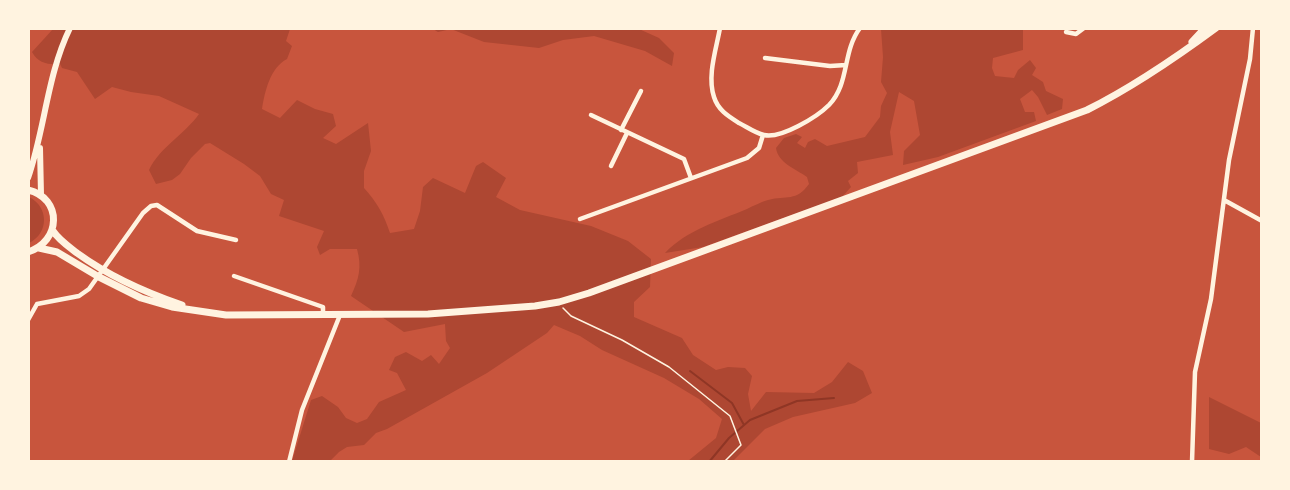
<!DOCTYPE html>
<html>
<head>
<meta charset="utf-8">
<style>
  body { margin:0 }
  #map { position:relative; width:1290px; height:490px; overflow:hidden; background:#c8553d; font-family:Rubik,sans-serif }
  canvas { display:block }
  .frame { position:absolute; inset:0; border:30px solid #fff3e0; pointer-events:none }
</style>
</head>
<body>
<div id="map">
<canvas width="1290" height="490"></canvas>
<div class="frame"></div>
</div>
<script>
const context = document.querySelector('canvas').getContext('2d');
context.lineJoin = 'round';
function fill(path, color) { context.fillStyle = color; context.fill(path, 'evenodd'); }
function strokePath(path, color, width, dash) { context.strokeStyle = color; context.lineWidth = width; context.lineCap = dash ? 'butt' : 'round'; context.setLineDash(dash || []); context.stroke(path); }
fill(new Path2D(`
  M53,29H290L286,41L292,46L287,59C270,68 265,91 262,109L280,118L297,100L315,109L333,114L336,126L323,138L336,144L368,123L371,151L364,171V188C377,202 384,215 390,233L414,229L420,211L423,187L433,178L465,193L476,166L483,162L506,178L496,197L520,210L591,226L628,241L651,259L650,287L634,302V317L682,338L693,355L716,370L728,367L745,368L752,376L748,394L751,411L766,392L814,393L832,382L848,362L863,371L872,393L855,403L793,417L765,429L733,461H688L716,438L722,419L699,399L664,378L602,350L580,336L554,325L547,333L487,373L387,429L376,433L364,445L347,447L339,452L330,461H292L311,400L322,396L338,407L346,418L357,423L367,419L379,402L406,390L397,373L389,370L395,357L406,352L422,361L431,355L439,364L450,348L446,341L445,324L404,332L351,296C359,279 362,267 357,249H330L320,255L317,247L324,231L279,216L284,200L271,194L260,176L244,164L210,143L205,144L191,158L180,174L172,180L156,184L149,170C160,147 185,134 199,114L159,96L131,92L112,87L95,99L77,72L62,68L60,64C48,65 38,63 32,52Z
  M433,29H639L659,38L674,53L672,66L645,51L594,36L563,40L539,48L484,42L451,29L438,32Z
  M881,29H1023V50L993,58L992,68L995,76L1014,78L1018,70L1030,60L1036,68L1032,75L1043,82L1046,91L1063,99L1062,109L1047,115L1038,97L1032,90L1020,99L1025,112H1034L1036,121L938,157L903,165L904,151L920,135L914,101L899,92L890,132L893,155L857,162L858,173L848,181L851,187L842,197L703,247L665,253C687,230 718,221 747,209C753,206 761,202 768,200C787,195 796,202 809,184L807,177C796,169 778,163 776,148L784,138L796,134L802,137L797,143L805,148L808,142L815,139L827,146L865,137L880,117L881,106L887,93L881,82L883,57Z
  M29,197C49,207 49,233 29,243Z
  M1209,397L1261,423V457L1246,447L1229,454L1209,449Z`), '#ae4732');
strokePath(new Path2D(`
  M690,371L732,403L744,425
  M709,462L729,438L750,420L797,401L834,398`), '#8f3625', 2);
strokePath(new Path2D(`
  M563,308L571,316L622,340L669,367L730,416L741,445L724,462`), '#fff3e0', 1.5);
strokePath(new Path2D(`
  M720,28C716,50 707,76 714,97C718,110 728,116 739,123C747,127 755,133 764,135C781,139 817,117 829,105C850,83 842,52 860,28
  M1066,32L1076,34L1084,28
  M765,58L830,66L846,65
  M591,115L684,159L691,178
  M621,130L641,91
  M611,166L627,133
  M1224,200L1262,221
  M580,219L747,158L759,148L763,135
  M234,276L323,307V315
  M28,320L37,304L79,296L89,289L143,213L151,206L157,205L197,231L236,240
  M289,462L302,410L340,315
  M1192,462L1195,372L1211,299L1229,160L1250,59L1253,28`), '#fff3e0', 4.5);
strokePath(new Path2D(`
  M40,148L41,195
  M28,178C45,129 47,75 70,28`), '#fff3e0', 6);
strokePath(new Path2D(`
  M1192,42L1205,28
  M28,190C63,198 61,242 28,252
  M53,231C59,240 68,246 77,253C110,277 144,292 182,305
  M39,248L57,252L99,277L141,298L172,307L226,315L428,314L535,306L559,302L589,293L1087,110C1133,87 1174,59 1216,28`), '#fff3e0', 7);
</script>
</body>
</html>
